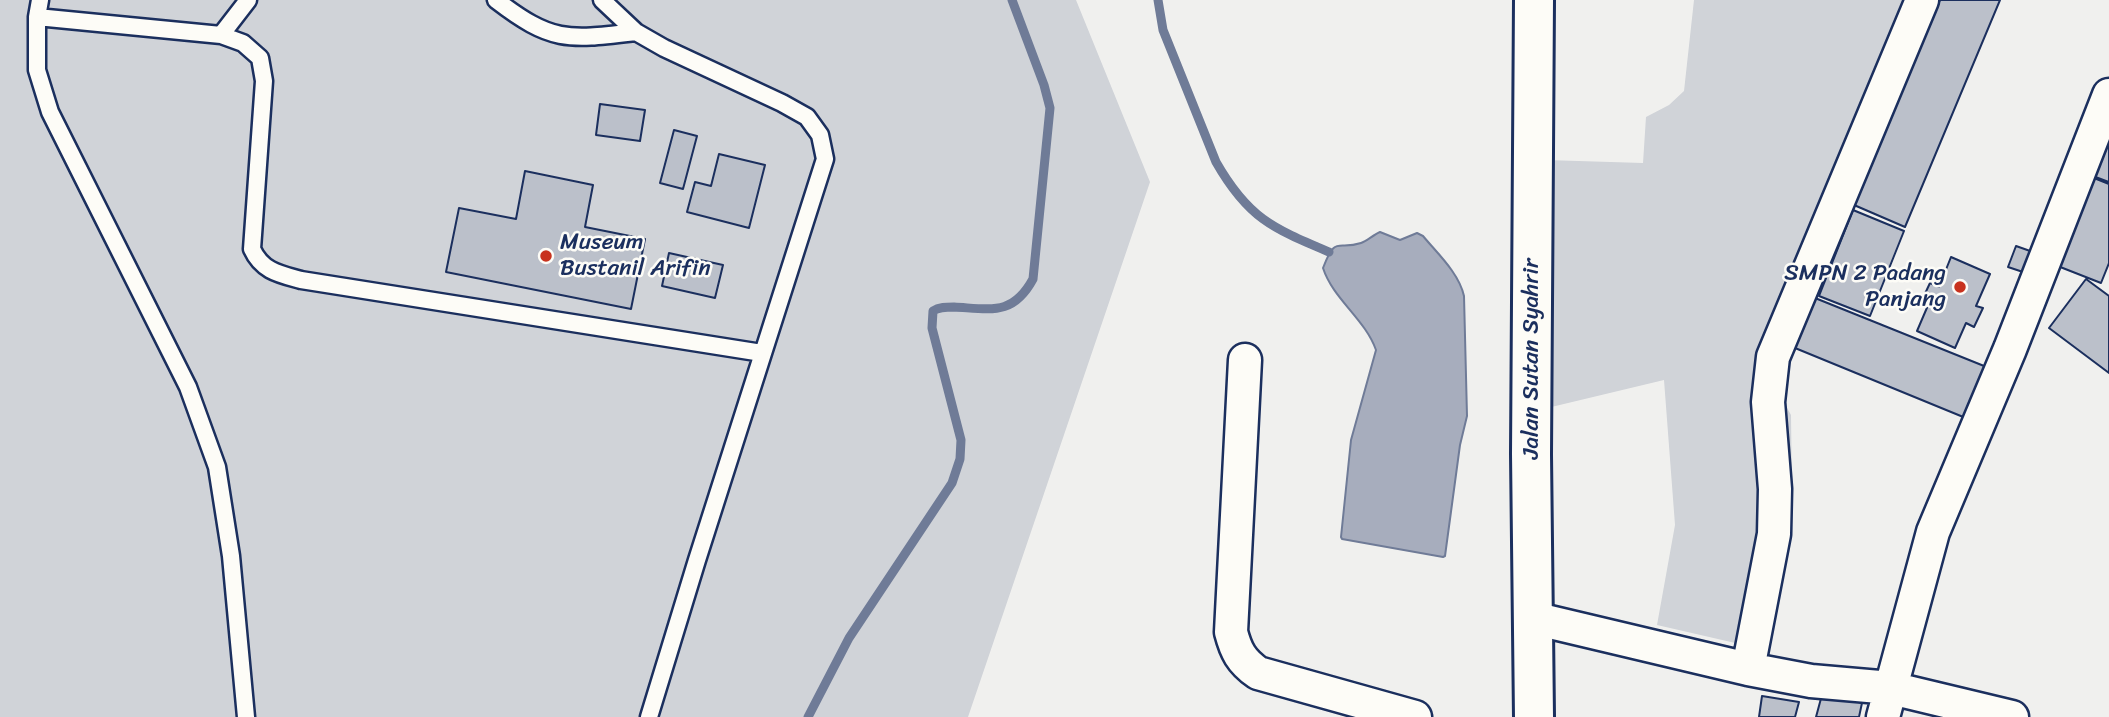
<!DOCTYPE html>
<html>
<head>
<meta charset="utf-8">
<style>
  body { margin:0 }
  canvas { display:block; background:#f0f0ee }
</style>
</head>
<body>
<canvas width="2109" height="717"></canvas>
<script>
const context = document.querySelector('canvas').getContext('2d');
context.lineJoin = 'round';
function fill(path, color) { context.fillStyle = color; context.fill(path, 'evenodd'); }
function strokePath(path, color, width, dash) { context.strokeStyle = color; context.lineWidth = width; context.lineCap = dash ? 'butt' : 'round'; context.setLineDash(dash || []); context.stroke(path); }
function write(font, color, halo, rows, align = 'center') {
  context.font = font + ' Sriracha,sans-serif'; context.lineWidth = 5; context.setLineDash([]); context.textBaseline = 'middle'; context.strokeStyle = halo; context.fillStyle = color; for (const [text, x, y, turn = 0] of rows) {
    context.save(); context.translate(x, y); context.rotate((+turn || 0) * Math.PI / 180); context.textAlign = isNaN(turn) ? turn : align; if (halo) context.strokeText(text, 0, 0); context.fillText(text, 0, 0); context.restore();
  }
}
fill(new Path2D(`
  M0,0H1076L1150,182L968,717H0Z
  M1694,0H1931L1790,338L1781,397L1791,415L1792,496L1757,648L1657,625L1675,525L1664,380L1543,409L1546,160L1643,163L1646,117L1669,105L1684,91Z`), '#d0d3d8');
const water = new Path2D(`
  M1380,232L1400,240L1417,233L1423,236C1437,253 1459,273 1464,296L1467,416L1460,445L1445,556L1443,557L1342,539L1341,537L1351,440L1376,350C1365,319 1333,299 1323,268C1336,234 1337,251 1361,243C1367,241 1373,235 1380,232Z`);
fill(water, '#a7adbd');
strokePath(water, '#6f7b97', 2);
strokePath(new Path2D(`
  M1158,0L1163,30L1216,162C1248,218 1272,228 1329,252
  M808,717L849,638L952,483L960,459L961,440L932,328L933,311C939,307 946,307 954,307C991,309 1013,316 1033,279L1050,108L1044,85L1012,0`), '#6f7b97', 9);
const building = new Path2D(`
  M1940,0H2000L1905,227L1854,205Z
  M600,104L645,110L640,141L596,135Z
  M2109,111V182L2085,173Z
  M674,130L697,136L683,189L660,183Z
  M719,154L765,165L749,228L687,212L695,182L711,186Z
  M525,171L593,185L585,227L645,239L631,309L446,272L459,208L516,219Z
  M2084,174L2109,184V263L2101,283L2050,263Z
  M1853,210L1904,231L1870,316L1819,296Z
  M2016,246L2033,252L2026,273L2008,267Z
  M669,253L723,265L715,298L662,286Z
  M1951,257L1990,274L1976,306L1983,308L1974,327L1966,323L1955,348L1917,331L1929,303L1922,300L1930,283L1939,287Z
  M2086,279L2109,296V373L2049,328Z
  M1815,298L1994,370L1973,421L1795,348Z
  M1823,691L1862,703L1859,717H1816Z
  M1762,696L1799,702L1795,717H1759Z`);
fill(building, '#bbc0ca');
strokePath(building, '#1b2f5e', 2);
const service = new Path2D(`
  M40,0L37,17V70L50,112L188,387L217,467L231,556L246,717
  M496,0C552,43 568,40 636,32
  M602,0L636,32L664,48L782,103L807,117L820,135L825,159L697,560L649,717
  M37,17L221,35L243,43L260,58L264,81L252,249C262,271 279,274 301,280L762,353
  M221,35L248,0`);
const minor = new Path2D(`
  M1245,360L1231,632C1236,651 1241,661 1258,673L1415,717
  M1533,618L1748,669L1811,681L1891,688L2012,717
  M1748,669L1774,534L1775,489L1768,402L1773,357L1922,0
  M1883,717L1933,532L2010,349L2109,95`);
const trunk = new Path2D(`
  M1534,0L1531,454L1534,717`);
strokePath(service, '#1b2f5e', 21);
strokePath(minor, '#1b2f5e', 37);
strokePath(trunk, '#1b2f5e', 44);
strokePath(service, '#fdfcf7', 16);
strokePath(minor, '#fdfcf7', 32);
strokePath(trunk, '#fdfcf7', 38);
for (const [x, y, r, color] of [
  [546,256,7,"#c8321e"],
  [1960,287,7,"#c8321e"]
]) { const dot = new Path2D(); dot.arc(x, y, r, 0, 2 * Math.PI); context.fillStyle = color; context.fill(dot); strokePath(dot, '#fdfcf7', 2.5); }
write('23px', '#1b2f5e', '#fdfcf7', [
  ["Museum",560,243],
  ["Bustanil Arifin",560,269],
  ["SMPN 2 Padang",1946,274,"right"],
  ["Panjang",1946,300,"right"]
], 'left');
write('23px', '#1b2f5e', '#fdfcf7', [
  ["Jalan Sutan Syahrir",1532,359,-90]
]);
</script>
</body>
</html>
